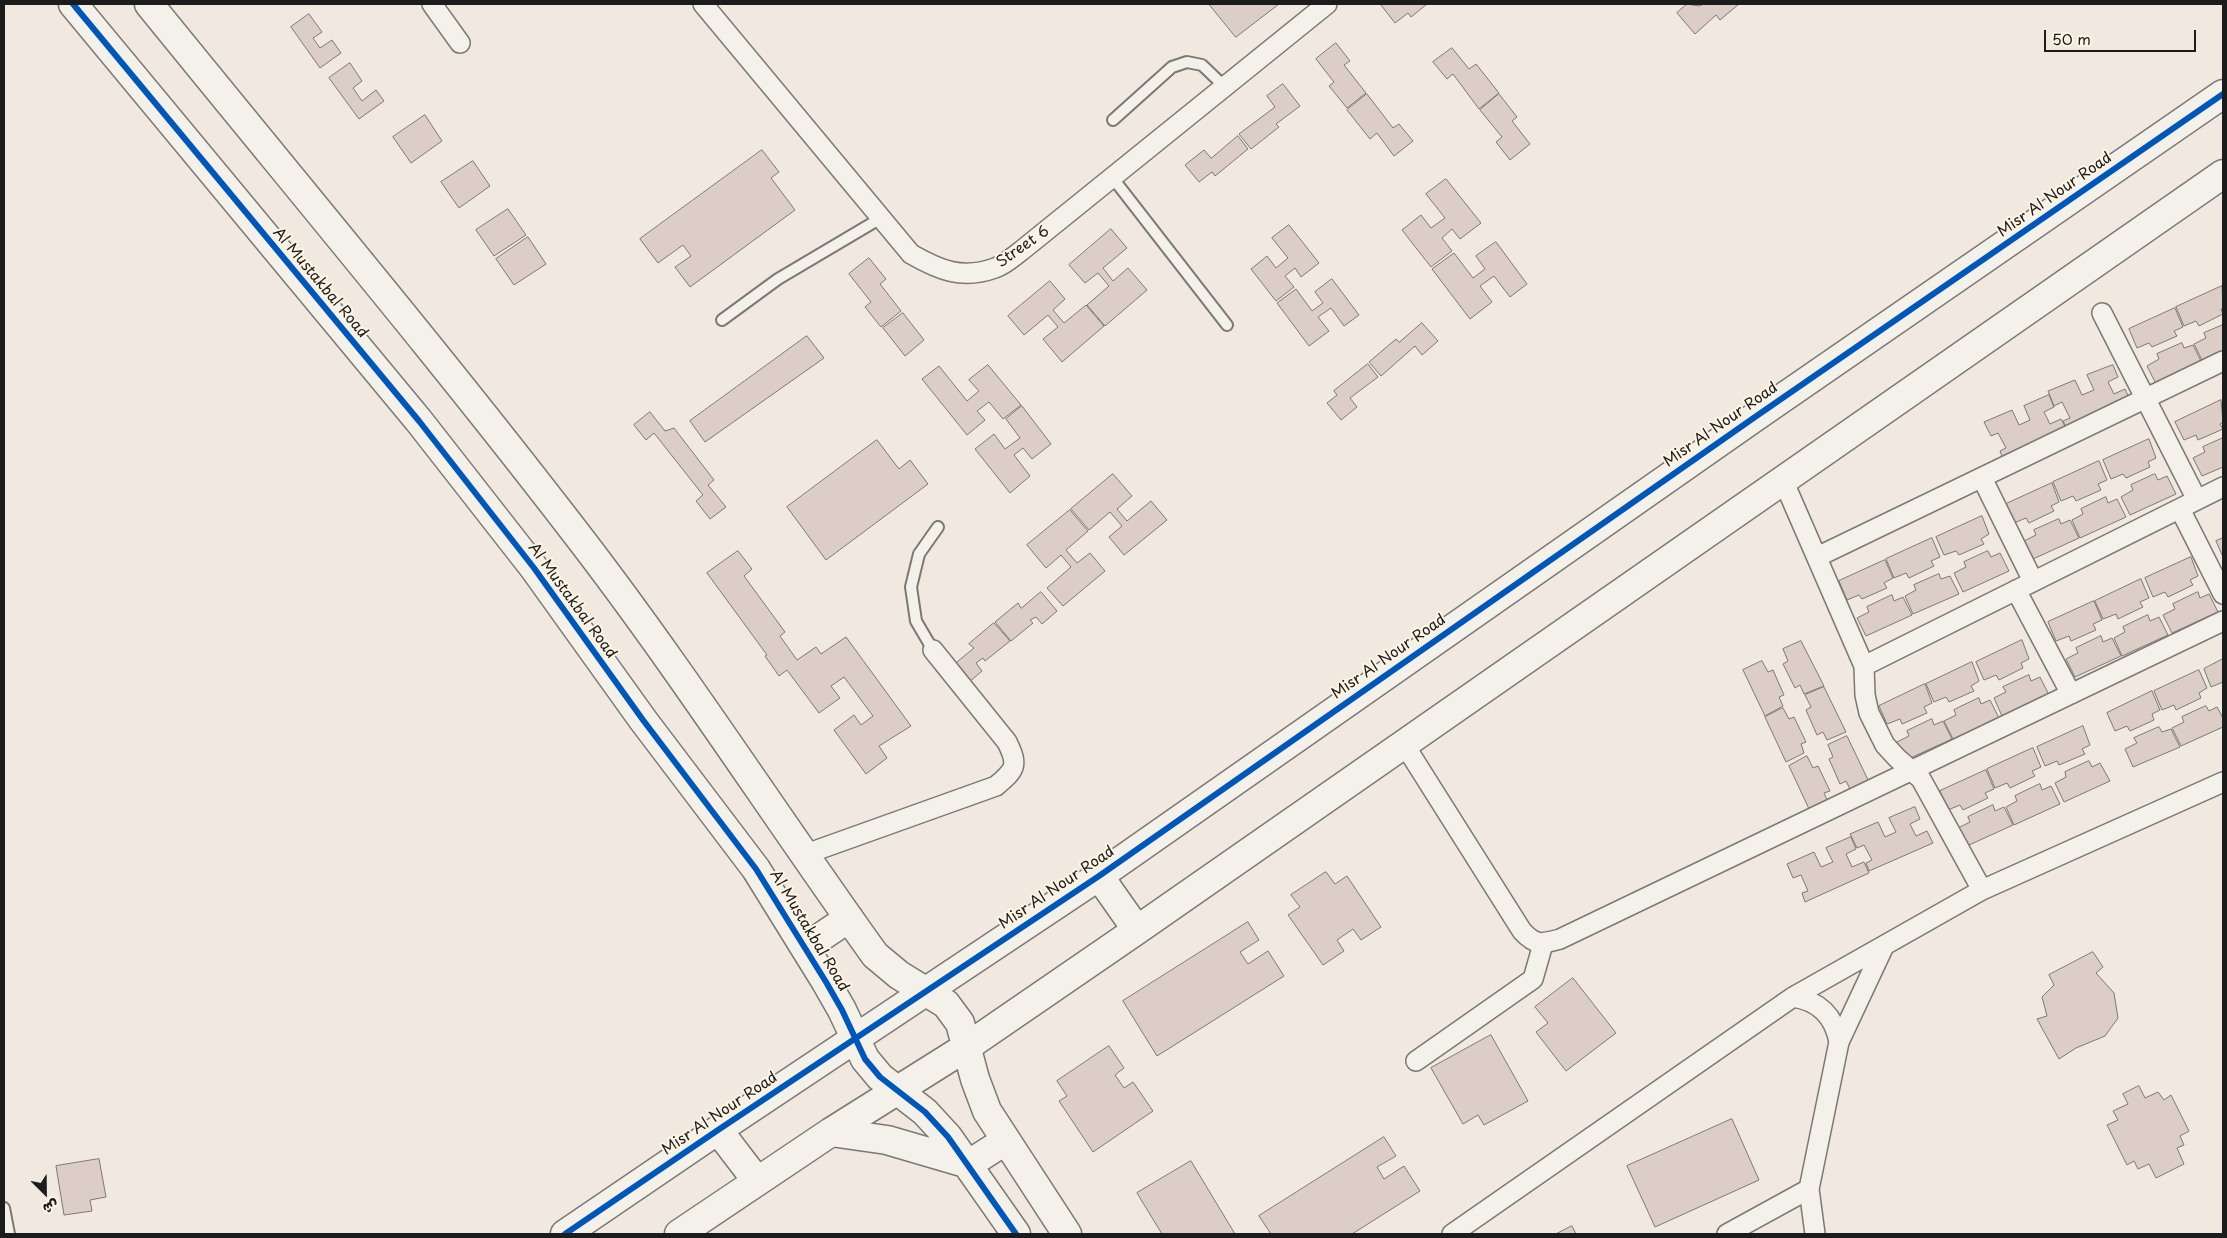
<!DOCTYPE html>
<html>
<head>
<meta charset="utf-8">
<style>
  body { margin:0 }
  #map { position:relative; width:2227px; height:1238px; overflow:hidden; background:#f1e8df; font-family:"Playpen Sans","Playpen Sans Arabic",sans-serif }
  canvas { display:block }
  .frame { position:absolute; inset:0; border:5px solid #1c1c1c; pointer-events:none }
  .north { position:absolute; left:20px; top:1168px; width:50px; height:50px; -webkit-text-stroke:4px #fcf5e5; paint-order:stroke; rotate:157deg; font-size:14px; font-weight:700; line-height:20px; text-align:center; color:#1c1c1c }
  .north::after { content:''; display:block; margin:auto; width:18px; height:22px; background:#1c1c1c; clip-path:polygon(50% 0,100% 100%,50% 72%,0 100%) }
  .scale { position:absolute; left:2044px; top:30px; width:152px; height:22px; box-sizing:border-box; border:2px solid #1c1c1c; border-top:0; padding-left:6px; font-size:15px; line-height:18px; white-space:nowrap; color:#1c1c1c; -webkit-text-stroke:4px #fcf5e5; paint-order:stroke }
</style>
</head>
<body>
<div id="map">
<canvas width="2227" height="1238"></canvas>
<div class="frame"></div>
<div class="north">ش</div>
<div class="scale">50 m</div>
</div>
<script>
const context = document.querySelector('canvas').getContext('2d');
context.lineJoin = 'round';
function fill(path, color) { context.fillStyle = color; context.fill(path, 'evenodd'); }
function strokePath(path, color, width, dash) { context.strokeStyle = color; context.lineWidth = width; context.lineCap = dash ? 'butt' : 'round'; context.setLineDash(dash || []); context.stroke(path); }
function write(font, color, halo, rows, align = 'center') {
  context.font = font + ' "Playpen Sans",sans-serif'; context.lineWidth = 4; context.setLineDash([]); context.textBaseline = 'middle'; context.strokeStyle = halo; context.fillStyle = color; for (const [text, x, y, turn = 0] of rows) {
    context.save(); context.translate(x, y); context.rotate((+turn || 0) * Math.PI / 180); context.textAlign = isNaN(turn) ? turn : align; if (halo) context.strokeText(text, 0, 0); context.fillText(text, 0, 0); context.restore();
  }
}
const building = new Path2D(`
  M1209,4H1279L1236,37Z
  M1383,4H1427L1411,17L1408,13L1395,23L1381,5Z
  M1687,4L1699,6L1704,4H1739L1720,20L1716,15L1695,34L1677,13Z
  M309,14L322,32L313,38L320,48L332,40L341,53L320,68L291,27Z
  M1336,43L1350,61L1344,65L1366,93L1347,108L1329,86L1334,82L1316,59Z
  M1452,48L1469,69L1476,64L1499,93L1479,109L1453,74L1447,79L1433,62Z
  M350,63L362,81L353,88L362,101L376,90L384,101L359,119L329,78Z
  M1283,84L1300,106L1276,124L1279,127L1251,149L1239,134L1275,107L1267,96Z
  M1367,94L1393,128L1399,124L1413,141L1394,156L1377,133L1370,139L1347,110Z
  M1499,94L1517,117L1512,121L1530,144L1510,160L1496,142L1502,137L1480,110Z
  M425,115L442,141L411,163L393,137Z
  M1238,136L1248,149L1215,176L1212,172L1199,182L1185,165L1204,150L1211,158Z
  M762,150L779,172L771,178L795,210L690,287L675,267L691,256L683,245L658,263L640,239Z
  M473,161L490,186L459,208L441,182Z
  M1446,179L1481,223L1460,239L1452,229L1442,238L1452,251L1431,267L1402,230L1421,215L1431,228L1445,218L1426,194Z
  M508,209L526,235L494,256L476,230Z
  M1289,225L1319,263L1301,277L1295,268L1285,276L1294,287L1276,301L1251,269L1267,256L1276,268L1288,258L1272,238Z
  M1111,229L1127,248L1103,268L1113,281L1128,268L1147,290L1105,326L1087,305L1109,286L1098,273L1085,283L1069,265Z
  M528,237L546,264L514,285L496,259Z
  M1496,242L1527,284L1510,297L1494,276L1480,286L1492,302L1470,319L1432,269L1454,253L1473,278L1485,269L1476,256Z
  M869,258L886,279L880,284L901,311L881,327L865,307L871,302L849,274Z
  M1332,279L1359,315L1344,326L1331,308L1318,317L1329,331L1309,346L1277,303L1296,289L1312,311L1323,303L1315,292Z
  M1050,281L1065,299L1053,310L1064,323L1086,305L1104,326L1062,362L1043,339L1058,327L1048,315L1024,335L1008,316Z
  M2222,286L2223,308L2221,309L2223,314L2199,326L2196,321L2184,326L2176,307Z
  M2175,308L2183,327L2174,331L2177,336L2152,347L2149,343L2137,348L2129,329Z
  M903,313L924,340L905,356L883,328Z
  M1422,323L1438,341L1422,355L1415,346L1381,376L1369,362L1396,339L1399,342Z
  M2223,325V353L2203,362L2194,344L2206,338L2204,333Z
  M807,336L824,358L705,442L690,421Z
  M2182,343L2184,348L2193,345L2202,363L2156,384L2147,366L2159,359L2157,354Z
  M1368,364L1378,377L1350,398L1357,407L1341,420L1327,403L1337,395L1334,391Z
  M988,365L1021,405L1003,419L989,402L977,411L985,420L967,435L922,379L939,366L967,401L979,391L969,380Z
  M2113,365L2118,377L2108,382L2114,394L2125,389L2130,400L2067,429L2063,421L2070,418L2062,402L2054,406L2048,391L2075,380L2082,395L2094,390L2087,375Z
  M2049,395L2054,407L2044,412L2050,424L2061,419L2067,430L2003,459L2000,451L2006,448L1998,433L1991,436L1984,422L2012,410L2019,425L2030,420L2024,406Z
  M2221,400L2223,422L2220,424L2223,429L2198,440L2196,435L2184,440L2175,422Z
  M1022,406L1051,444L1032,459L1023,448L1014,455L1030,476L1010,493L975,449L994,434L1005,449L1020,438L1006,419Z
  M650,412L665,431L674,428L714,480L708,485L726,507L710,519L696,501L703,495L654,433L646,440L634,425Z
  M2223,438V467L2202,476L2193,458L2205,452L2203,447Z
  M2149,439L2156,458L2148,462L2150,467L2126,478L2123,474L2111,479L2103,460Z
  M877,440L899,469L910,460L928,484L826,560L787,507Z
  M2099,461L2107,480L2098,484L2101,490L2076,501L2073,496L2061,501L2053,482Z
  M1113,474L1132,496L1117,509L1127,521L1151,501L1167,520L1124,555L1109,537L1122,526L1110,512L1089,530L1071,509Z
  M2155,474L2158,480L2167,476L2176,494L2130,515L2121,497L2133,490L2131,485Z
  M2052,483L2059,502L2051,506L2054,511L2029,523L2026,518L2014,523L2006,504Z
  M2106,497L2108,503L2117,499L2126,517L2080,538L2072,520L2083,514L2081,509Z
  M1070,510L1088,531L1066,550L1077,563L1090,553L1105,571L1063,606L1047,588L1071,567L1061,555L1046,568L1027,545Z
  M1982,516L1989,534L1981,539L1984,544L1959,555L1956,551L1944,555L1936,537Z
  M2059,519L2061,524L2070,520L2079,538L2033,559L2024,541L2036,535L2034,530Z
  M1932,538L1940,557L1931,561L1934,566L1909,578L1906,573L1894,578L1886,559Z
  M2223,538V557L2216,541Z
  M738,551L752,569L744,576L785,632L780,636L797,660L816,647L821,654L846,637L911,726L879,746L887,758L866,774L834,730L854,715L861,725L873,716L844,677L831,686L840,698L819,713L787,670L779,676L765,656L767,655L707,573Z
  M1988,551L1991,557L2000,553L2009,571L1963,592L1954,573L1966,567L1964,562Z
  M2191,557L2198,576L2190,580L2193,585L2168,597L2165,592L2153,597L2145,578Z
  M1885,560L1893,578L1884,583L1887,588L1862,599L1859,595L1847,600L1839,581Z
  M1939,574L1941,579L1950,576L1959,594L1913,614L1905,596L1916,590L1914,585Z
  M2141,579L2149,598L2140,602L2143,607L2118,619L2116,614L2103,619L2095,601Z
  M1041,592L1057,611L1042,624L1036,617L1030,620L1033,623L1011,641L995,622L1018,603L1021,608Z
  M2198,592L2200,598L2209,594L2218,612L2172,633L2163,615L2175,609L2173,604Z
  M1892,595L1894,601L1903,597L1912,615L1866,636L1857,618L1869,612L1867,607Z
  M2094,601L2102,620L2093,624L2096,630L2071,641L2069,636L2056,641L2048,622Z
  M2148,615L2150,621L2159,617L2168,635L2122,656L2114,638L2125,632L2123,627Z
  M994,623L1010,641L985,661L983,658L976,663L982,671L967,684L952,666L974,648L969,644Z
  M2101,636L2103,642L2112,638L2121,656L2075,677L2066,659L2078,653L2076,648Z
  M2022,640L2029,659L2021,663L2023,668L1999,680L1996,675L1984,680L1976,662Z
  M1801,641L1824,686L1804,694L1800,685L1795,688L1783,664L1788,661L1783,649Z
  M2223,659V682L2211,687L2204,669Z
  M1762,661L1768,672L1773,670L1784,695L1779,697L1783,706L1765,716L1743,670Z
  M1972,662L1979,681L1971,686L1974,691L1949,702L1946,697L1934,702L1926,684Z
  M2199,670L2207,688L2199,693L2201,698L2176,710L2174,705L2162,710L2154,691Z
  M2029,675L2031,681L2040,677L2049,695L2002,716L1994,698L2006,692L2003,687Z
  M1925,684L1932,703L1924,707L1927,713L1902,724L1900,719L1887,724L1879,706Z
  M1824,687L1846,732L1827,740L1823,732L1817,735L1806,710L1811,707L1805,695Z
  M2152,691L2160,710L2152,714L2154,720L2130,731L2127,726L2115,731L2107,713Z
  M1979,698L1981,704L1990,700L1999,718L1953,739L1944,721L1956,715L1954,710Z
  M2206,706L2209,711L2217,707L2223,718V727L2181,746L2172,728L2184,722L2182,717Z
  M1783,708L1789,719L1794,717L1806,742L1801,744L1804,753L1786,762L1765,717Z
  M1932,719L1934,725L1943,721L1952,739L1906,760L1897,742L1909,736L1907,731Z
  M2083,726L2090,745L2082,749L2085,754L2059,765L2057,761L2045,766L2037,747Z
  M2159,727L2162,732L2171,729L2180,747L2133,767L2125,749L2137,743L2134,738Z
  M1847,736L1869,782L1850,789L1846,781L1840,784L1829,759L1833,757L1828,745Z
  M2033,748L2041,767L2032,771L2035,776L2010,788L2007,783L1995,788L1987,769Z
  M1807,756L1813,768L1818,766L1830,791L1824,793L1828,802L1810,811L1789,766Z
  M2089,761L2092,767L2100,763L2110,781L2064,802L2055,783L2066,777L2065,772Z
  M1986,770L1994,789L1985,793L1988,798L1963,810L1960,805L1948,810L1940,791Z
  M2040,784L2042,790L2051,786L2060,804L2014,825L2006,807L2017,801L2015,796Z
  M1993,805L1995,811L2004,807L2013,825L1967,846L1958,828L1970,822L1968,817Z
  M1915,807L1920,819L1910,824L1916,836L1927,831L1933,843L1869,871L1866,863L1872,860L1864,845L1857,848L1850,834L1878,822L1885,837L1896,832L1889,818Z
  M1851,837L1856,849L1846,854L1852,867L1864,862L1869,873L1805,902L1802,893L1808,891L1801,875L1793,878L1787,864L1814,852L1821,867L1833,862L1826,848Z
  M1326,872L1335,884L1347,876L1381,927L1361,940L1353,929L1337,940L1344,951L1323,965L1288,915L1300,907L1291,895Z
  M1248,922L1259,940L1240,952L1248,964L1268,951L1284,976L1157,1056L1123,1001Z
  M2093,952L2103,967L2096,973L2114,993L2118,1018L2105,1036L2076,1048L2059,1059L2037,1019L2047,1016L2042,997L2054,985L2049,975Z
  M1573,978L1616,1033L1566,1071L1536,1032L1548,1023L1535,1007Z
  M1491,1035L1528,1101L1484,1125L1478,1115L1463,1124L1431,1068Z
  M1109,1046L1124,1068L1115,1075L1124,1088L1133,1082L1153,1111L1093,1152L1059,1101L1067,1096L1057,1081Z
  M2139,1086L2145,1098L2158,1092L2164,1100L2171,1095L2189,1131L2180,1136L2184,1145L2177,1148L2184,1164L2156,1178L2149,1164L2138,1169L2134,1161L2127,1165L2107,1125L2118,1120L2113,1111L2128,1104L2123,1094Z
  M1732,1119L1759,1180L1655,1227L1627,1166Z
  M1384,1137L1396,1156L1377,1167L1384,1179L1404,1166L1420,1191L1352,1234H1271L1259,1216Z
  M99,1159L106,1197L90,1200L92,1211L64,1215L56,1166Z
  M1191,1161L1235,1234H1162L1137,1193Z
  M1572,1226L1576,1234H1556Z`);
fill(building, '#dccec7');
strokePath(building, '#7c7874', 1);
const lane = new Path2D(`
  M1113,120L1172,67L1187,62L1202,65L1225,87
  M1112,177L1227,325
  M722,320L778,279L881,218
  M933,650L916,621L911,587L919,554L938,527
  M4,1208L9,1234`);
const street = new Path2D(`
  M432,4L460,43
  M703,4L911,254C939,270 962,280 995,268C1004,265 1013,257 1021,251L1327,4
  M2102,313L2197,500
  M1982,478L2033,581
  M1783,480L1864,666L1865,695L1869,713L1885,745L1897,758L1921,779L1982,890
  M2180,509L2223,594
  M1817,557L2223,361
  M2016,590L2071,694
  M1864,666L2223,487
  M1404,744L1522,931C1536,946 1541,944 1560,939L2223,621
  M806,854L996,786C1015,770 1019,766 1007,742L933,650
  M1793,997C1819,1001 1834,1016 1839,1042
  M1416,1061L1533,979L1543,944
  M1452,1234L1793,997L1982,890L2223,782
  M1727,1234L1809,1189
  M1815,1234L1809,1189L1839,1042L1884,946`);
const secondary = new Path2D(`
  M73,4L419,421L534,568L643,720L756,869L826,982L842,1010L865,1059L880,1077L925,1112L948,1137L1016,1234
  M149,4C290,178 435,350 572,528C679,666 773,813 875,955L899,975L946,1004L960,1023L975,1079L987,1111L1067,1234
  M1099,876L1137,930
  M806,947L849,918
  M718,1130L757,1181
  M831,1132L887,1140L969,1164L1005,1141
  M565,1234L718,1130L1099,876L1755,417L2223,94
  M679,1234L831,1132L968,1046L1137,930L2223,174`);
strokePath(lane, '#7c7874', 14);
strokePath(street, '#7c7874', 22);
strokePath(secondary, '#7c7874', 31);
strokePath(lane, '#f4f0ea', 10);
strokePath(street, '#f4f0ea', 19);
strokePath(secondary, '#f4f0ea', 28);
strokePath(new Path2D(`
  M73,4L419,421L534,568L643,720L756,869L826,982L842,1010L865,1059L880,1077L925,1112L948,1137L1016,1234
  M565,1234L718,1130L1099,876L1755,417L2223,94`), '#0057b8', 6);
write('15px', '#1c1c1c', '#fcf5e5', [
  ["Misr Al Nour Road",2055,195,-35],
  ["Street 6",1023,247,-35],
  ["Al Mustakbal Road",320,283,50],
  ["Misr Al Nour Road",1721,425,-35],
  ["Al Mustakbal Road",572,601,54],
  ["Misr Al Nour Road",1389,657,-35],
  ["Misr Al Nour Road",1057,888,-34],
  ["Al Mustakbal Road",809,931,59],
  ["Misr Al Nour Road",720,1114,-34]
]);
</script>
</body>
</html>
